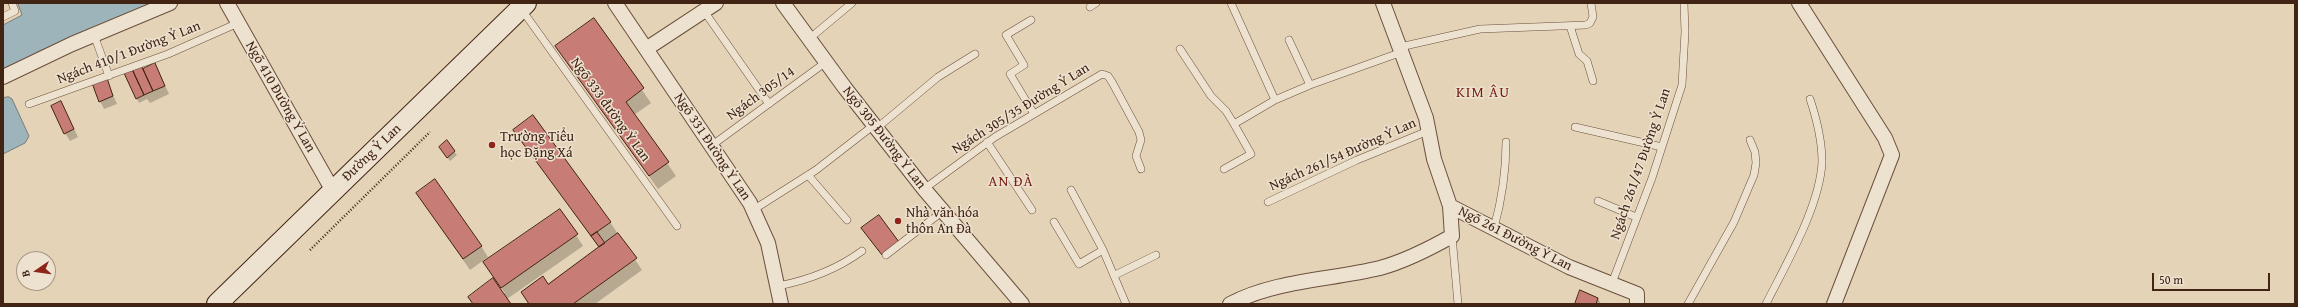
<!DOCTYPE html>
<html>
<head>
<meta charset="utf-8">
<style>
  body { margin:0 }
  #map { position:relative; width:2298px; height:307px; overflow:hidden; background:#e4d3b6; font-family:"Gentium Book Plus",serif }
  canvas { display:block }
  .frame { position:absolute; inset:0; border:4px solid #422415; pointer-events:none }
  .north { position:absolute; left:16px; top:251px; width:40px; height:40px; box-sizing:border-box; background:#ede2d0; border:1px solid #a99685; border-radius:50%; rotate:257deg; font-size:11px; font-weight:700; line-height:16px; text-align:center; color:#422415 }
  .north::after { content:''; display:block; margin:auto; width:14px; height:18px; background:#8f2418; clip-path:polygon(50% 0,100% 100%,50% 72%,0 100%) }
  .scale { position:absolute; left:2152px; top:273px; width:118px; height:18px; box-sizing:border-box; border:2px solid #422415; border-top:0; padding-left:5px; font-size:12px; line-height:14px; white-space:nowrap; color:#422415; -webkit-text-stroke:3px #ede2d0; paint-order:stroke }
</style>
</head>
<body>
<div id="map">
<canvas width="2298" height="307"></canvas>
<div class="frame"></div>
<div class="north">B</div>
<div class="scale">50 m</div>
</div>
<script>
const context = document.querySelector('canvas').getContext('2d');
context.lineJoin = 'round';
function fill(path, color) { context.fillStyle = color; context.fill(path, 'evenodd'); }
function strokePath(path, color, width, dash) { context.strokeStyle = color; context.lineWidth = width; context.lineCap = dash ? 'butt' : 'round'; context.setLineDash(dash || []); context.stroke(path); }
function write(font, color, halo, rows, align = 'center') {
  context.font = font + ' "Gentium Book Plus",serif'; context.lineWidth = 3; context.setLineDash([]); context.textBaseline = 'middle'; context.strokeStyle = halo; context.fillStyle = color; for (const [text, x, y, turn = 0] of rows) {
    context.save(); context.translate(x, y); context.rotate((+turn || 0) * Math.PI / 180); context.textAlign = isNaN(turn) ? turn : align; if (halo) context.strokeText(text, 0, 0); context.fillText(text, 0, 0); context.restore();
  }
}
const water = new Path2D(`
  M20,3H154L42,50L3,71V25L22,15L18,4Z
  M9,97L12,99L29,136L25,143L3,154V98Z`);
fill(water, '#9db4bb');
strokePath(water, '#797a79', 1);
fill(new Path2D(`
  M593,19L651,103L634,115L676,176L658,189L556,46Z
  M143,70L159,72L169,94L150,103L147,99L139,103L125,73Z
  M106,79L117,104L104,109L100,101Z
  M65,110L78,137L70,141L65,133Z
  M515,130L610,222L642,270L595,304H529L548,285L599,248Z
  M447,142L457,155L450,161L442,151Z
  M417,193L481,246L488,257L470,270Z
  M560,210L583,246L507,299L510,304H473L469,297L505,293L491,274Z
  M1598,298L1601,304H1576Z`), '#0003');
const building = new Path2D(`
  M594,18L644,88L626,102L669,162L649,176L555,46Z
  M155,63L165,86L153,91L143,69Z
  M141,65L153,91L144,95L132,69Z
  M132,69L144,95L136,99L124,73Z
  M107,78L113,96L99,102L92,83Z
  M61,101L74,129L64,134L51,106Z
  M533,115L611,222L591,236L513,130Z
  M447,140L455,151L447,158L439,147Z
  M435,179L482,246L463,259L416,193Z
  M560,209L578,234L501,288L483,262Z
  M879,215L899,242L882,255L861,228Z
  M597,232L605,243L599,247L591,236Z
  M618,233L637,258L573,304H529L521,292L543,276L548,284Z
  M493,278L511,304H473L468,297Z
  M1580,290L1598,298L1596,304H1575Z`);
fill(building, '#c77c75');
strokePath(building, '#422415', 1);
const service = new Path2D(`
  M1231,3L1275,100
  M1090,7L1096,3
  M522,10L677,226
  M704,11L769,104
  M3,17L15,11L12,3
  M1031,20L1006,35L1024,65L1010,74L1034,114
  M1570,26L1579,54L1587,61L1593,81
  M94,35L109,76
  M809,39L852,3
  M1289,40L1310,85
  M1400,47L1480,29L1586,25L1590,23L1593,17L1591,3
  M1180,49L1211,96L1226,111L1234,124L1275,100L1310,85L1402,52
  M29,104L168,54L238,23
  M1575,127L1662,147
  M877,128L938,77L975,54
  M987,142L1032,210
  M711,146L826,62
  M1224,169L1251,154L1234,124
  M808,175L847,220
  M924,189L995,137L1102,74L1108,76L1112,82L1139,132L1141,140L1136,156L1141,169
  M1071,190L1103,250L1126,304
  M1598,201L1636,217
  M1268,202L1357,160L1428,131
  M753,210L816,170L874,125
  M1054,222L1079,264L1103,250
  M1494,228C1502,199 1506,172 1506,142
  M1452,236L1458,304
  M886,255L943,211
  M1115,275L1156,255
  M1612,283L1652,178L1682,85L1685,32L1684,3
  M778,286C809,280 836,270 862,251
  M1688,304L1734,222L1754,175L1756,163L1755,152L1750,140
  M1766,304C1786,264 1820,206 1822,162C1822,140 1817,120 1810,99`);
const minor = new Path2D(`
  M227,3L333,191
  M615,3L750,203L768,243L781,304
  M783,3L845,88L924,189L1022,304
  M1383,3L1426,118L1434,159L1450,206L1569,267L1637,294V304
  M1799,3L1885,138L1892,155L1834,304
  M646,49L716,3
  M3,77L72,44L170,3
  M1230,304C1276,280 1330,280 1380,268C1406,261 1429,249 1452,236L1450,206`);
const secondary = new Path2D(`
  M217,304L526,3`);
strokePath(service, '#6a503d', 8);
strokePath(minor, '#6a503d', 16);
strokePath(secondary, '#422415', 22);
strokePath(new Path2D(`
  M310,250L430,132`), '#422415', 2.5, [1, 2]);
strokePath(service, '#ede2d0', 7);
strokePath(minor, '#ede2d0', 14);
strokePath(secondary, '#ede2d0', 20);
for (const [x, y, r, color] of [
  [492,145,4,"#8f2418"],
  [898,221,4,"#8f2418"]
]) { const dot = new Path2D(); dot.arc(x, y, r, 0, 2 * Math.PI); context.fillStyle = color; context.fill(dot); strokePath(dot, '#ede2d0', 1.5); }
write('14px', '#422415', '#ede2d0', [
  ["Ngách 410/1 Đường Ỷ Lan",129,53,-21],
  ["Ngách 305/14",761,94,-36],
  ["Ngõ 410 Đường Ỷ Lan",280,97,60],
  ["Ngách 305/35 Đường Ỷ Lan",1021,109,-32],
  ["Ngõ 333 đường Ỷ Lan",610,110,54],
  ["Ngõ 305 Đường Ỷ Lan",884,138,52],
  ["Ngõ 331 Đường Ỷ Lan",712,147,56],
  ["Đường Ỷ Lan",372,153,-44],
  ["Ngách 261/54 Đường Ỷ Lan",1343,155,-24],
  ["Ngách 261/47 Đường Ỷ Lan",1641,164,-71],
  ["Ngõ 261 Đường Ỷ Lan",1515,239,27]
]);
write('14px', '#422415', '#ede2d0', [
  ["Trường Tiểu",500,137],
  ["học Đặng Xá",500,153],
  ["Nhà văn hóa",906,213],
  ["thôn An Đà",906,229]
], 'left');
context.letterSpacing = '1px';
write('15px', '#7a1f14', '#ede2d0', [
  ["KIM ÂU",1483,93],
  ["AN ĐÀ",1011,182]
]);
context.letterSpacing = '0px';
</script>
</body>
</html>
